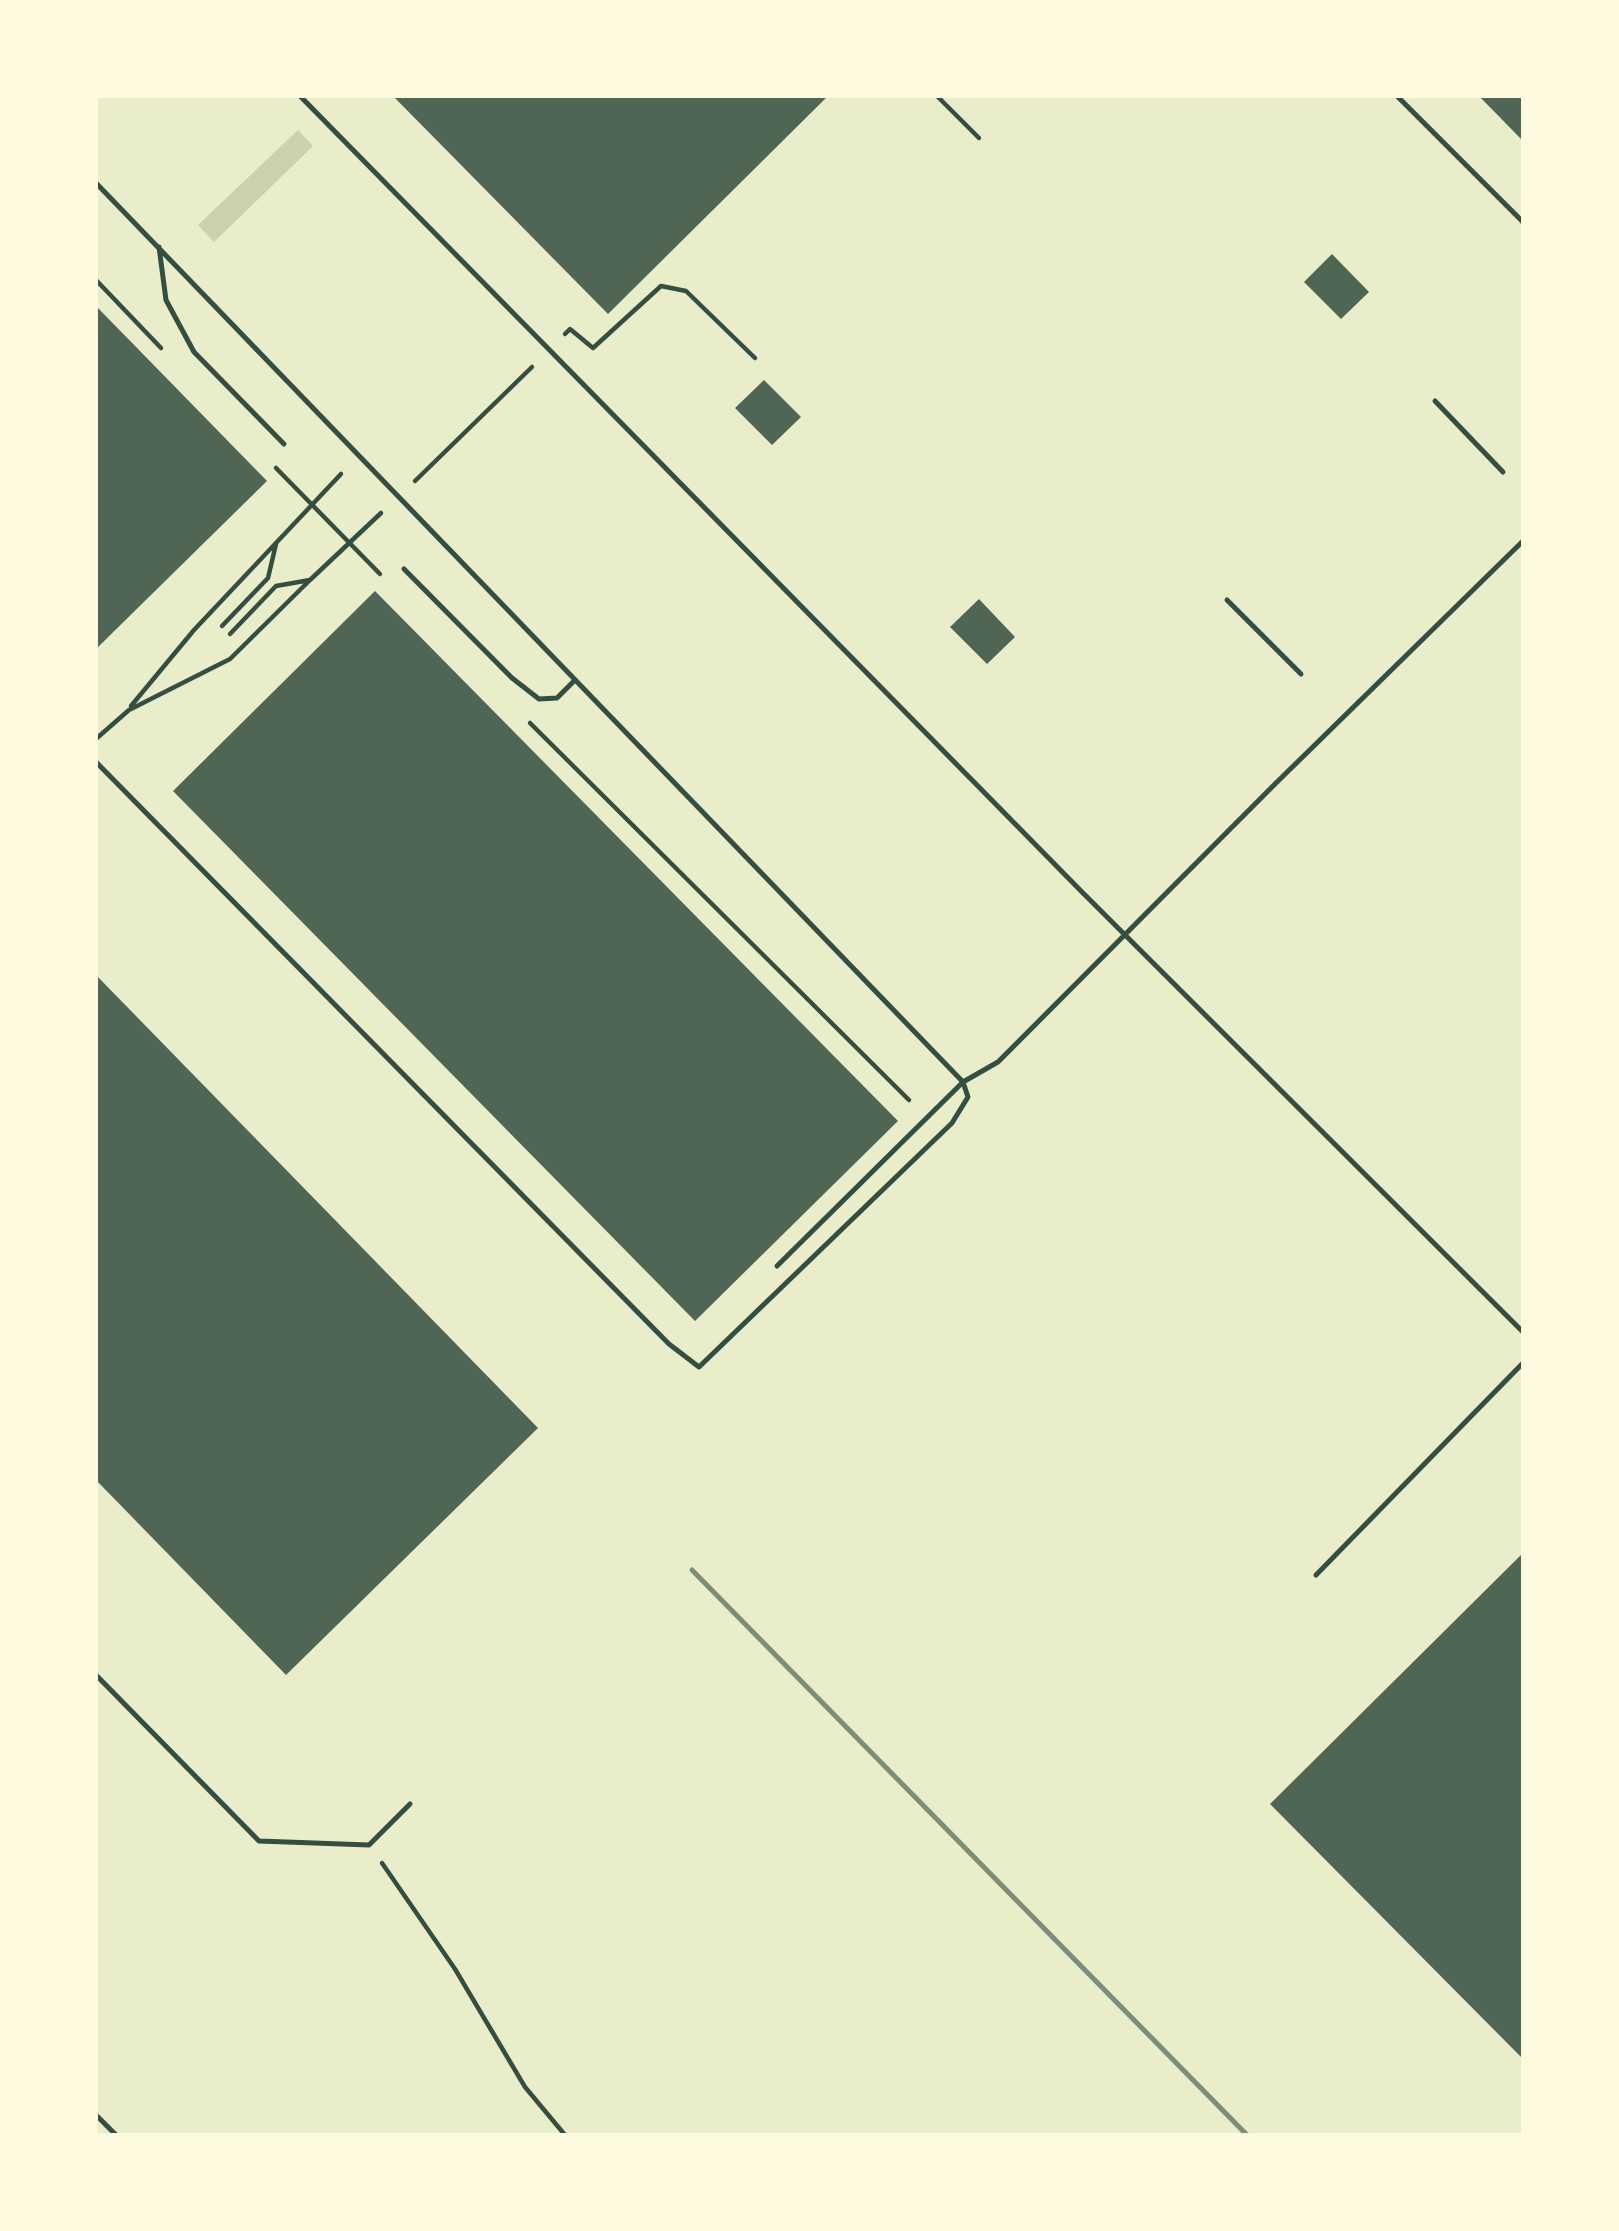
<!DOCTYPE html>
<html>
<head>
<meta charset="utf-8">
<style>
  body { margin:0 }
  #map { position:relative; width:1619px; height:2231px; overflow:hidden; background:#e9edc9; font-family:Overpass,sans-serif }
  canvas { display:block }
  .frame { position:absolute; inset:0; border:98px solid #fefae0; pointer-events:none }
</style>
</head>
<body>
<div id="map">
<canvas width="1619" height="2231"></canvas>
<div class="frame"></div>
</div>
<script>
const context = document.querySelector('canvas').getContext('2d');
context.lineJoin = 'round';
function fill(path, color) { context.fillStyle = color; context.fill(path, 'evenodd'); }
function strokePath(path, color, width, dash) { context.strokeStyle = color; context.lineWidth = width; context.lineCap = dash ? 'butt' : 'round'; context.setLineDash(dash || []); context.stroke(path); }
fill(new Path2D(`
  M298,130L313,146L214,242L198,225Z`), '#cad2ad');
fill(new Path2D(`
  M393,96H828L608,314Z
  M1479,96H1523V141Z
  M1332,254L1369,292L1341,319L1304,282Z
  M96,306L267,481L96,649Z
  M764,380L801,417L772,445L735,408Z
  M375,591L898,1121L695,1321L173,791Z
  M979,599L1015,637L987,664L950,627Z
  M96,975L538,1428L286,1675L96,1480Z
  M1523,1553V2059L1270,1804Z`), '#4f6655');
strokePath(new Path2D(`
  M937,96L979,138
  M96,280L161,348
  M565,334L570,329L593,348L661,286L686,291L755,358
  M276,468L380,574
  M415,481L532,367
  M222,626L268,578L276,544
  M230,634L276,586L310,580
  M131,706L194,630L341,474
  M530,723L909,1100
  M97,738L129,710L230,659L310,580L381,513
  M382,1863L455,1969L525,2087L565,2135`), '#344e41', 4.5);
strokePath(new Path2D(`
  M300,96L1083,893L1523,1332
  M1397,96L1523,222
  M96,183L963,1082L968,1097L952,1123L699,1367L669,1344L96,762
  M159,247L166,300L194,352L284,444
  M1435,401L1503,472
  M404,569L512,678L539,699L557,698L575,680
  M1227,600L1301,674
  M777,1266L963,1082L998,1062L1275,784L1523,541
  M1316,1575L1523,1363
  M96,1675L259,1841L369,1845L410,1804
  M96,2115L116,2135`), '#344e41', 5);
strokePath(new Path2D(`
  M692,1570L1247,2135`), '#7c8e77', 5);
</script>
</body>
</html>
